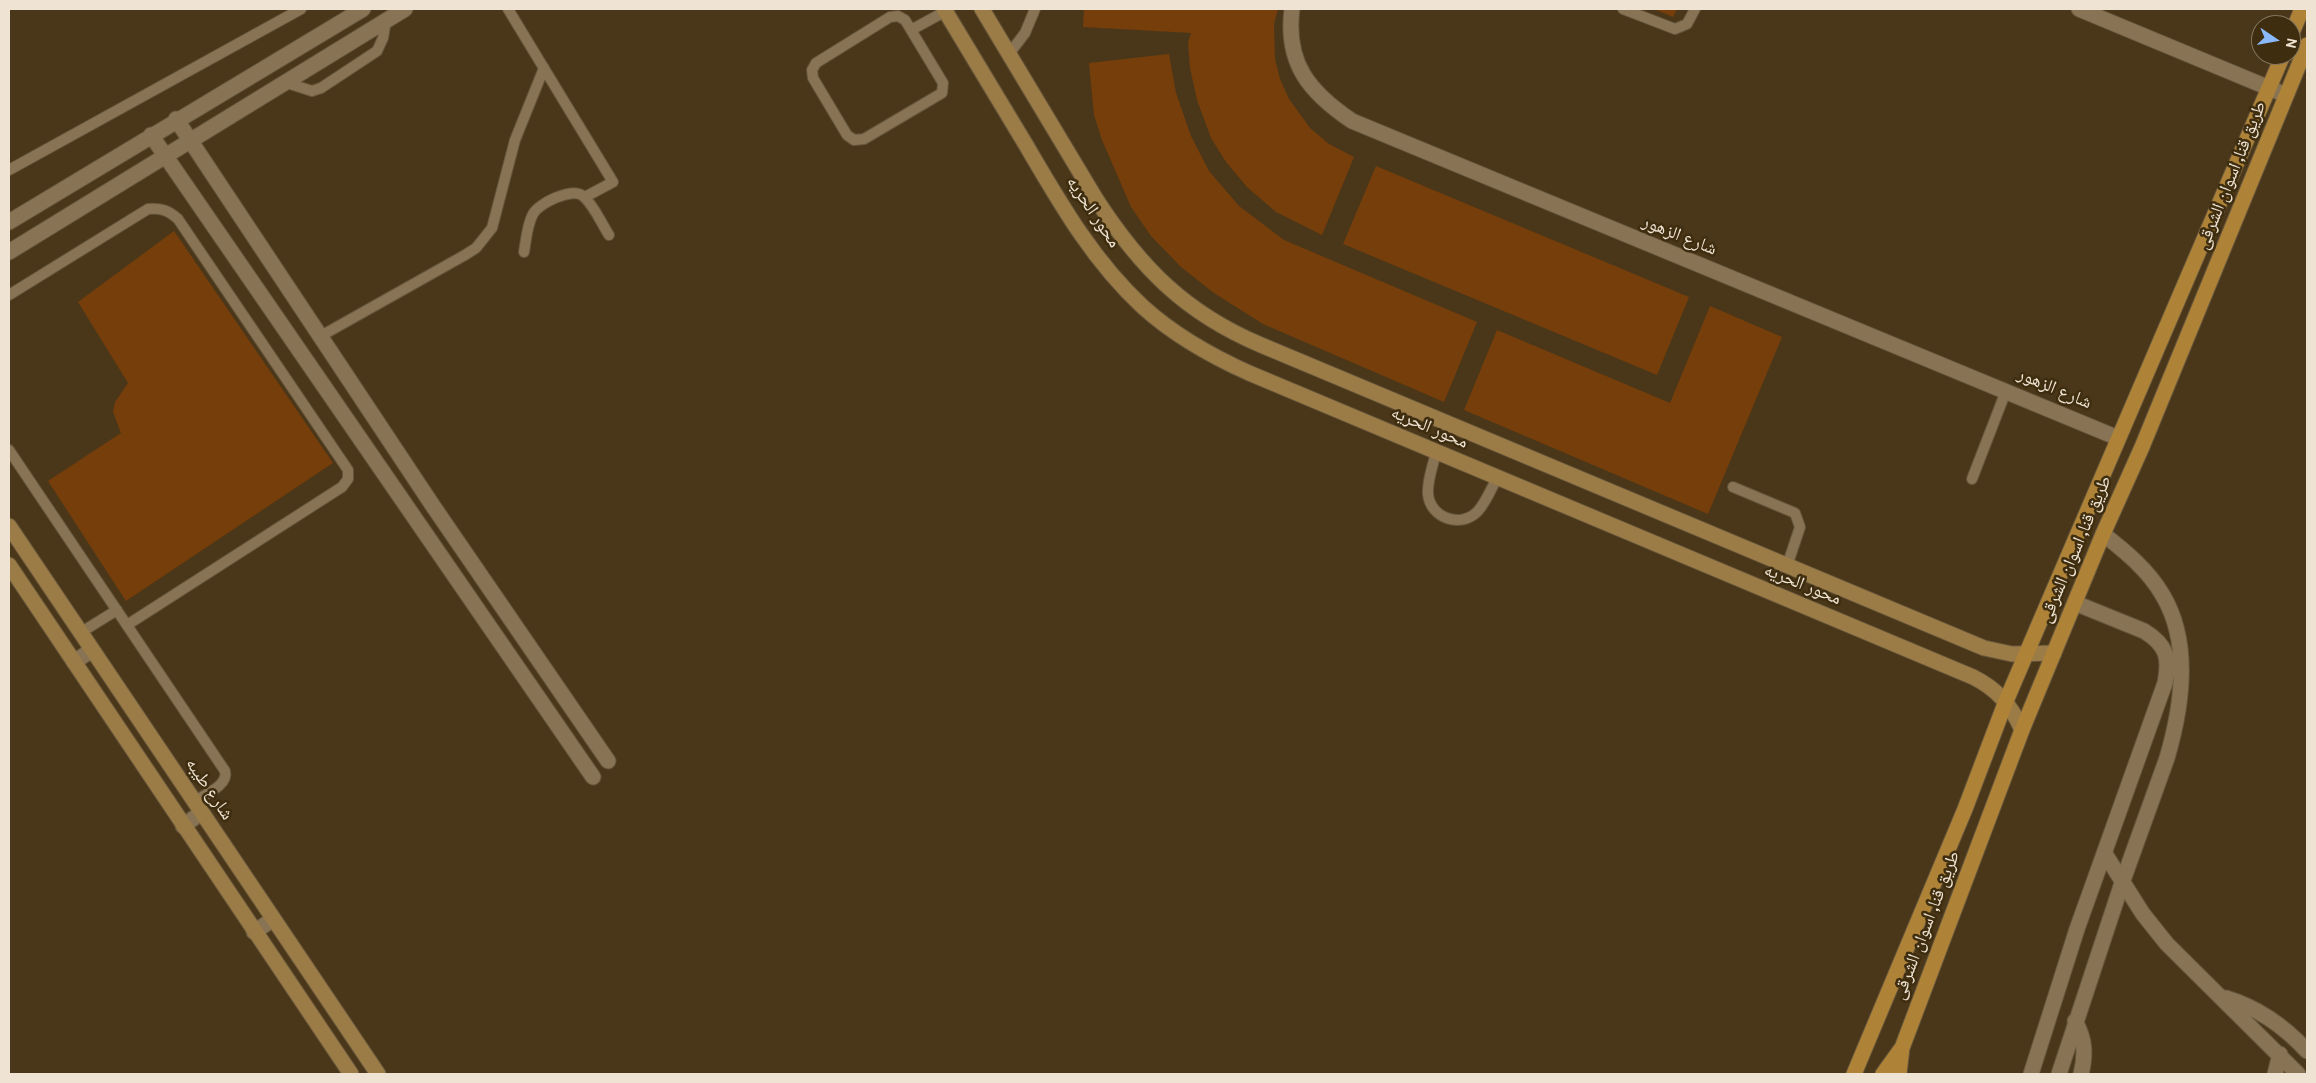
<!DOCTYPE html>
<html>
<head>
<meta charset="utf-8">
<style>
  body { margin:0 }
  #map { position:relative; width:2316px; height:1083px; overflow:hidden; background:#4a3719; font-family:Overpass,sans-serif }
  canvas { display:block }
  .frame { position:absolute; inset:0; border:10px solid #efe4d3; pointer-events:none }
  .north { position:absolute; left:2251px; top:15px; width:50px; height:50px; box-sizing:border-box; background:#3f2d0f; border:1px solid #85765d; border-radius:50%; rotate:102deg; font-size:14px; font-weight:700; line-height:20px; text-align:center; color:#efe4d3 }
  .north::after { content:''; display:block; margin:auto; width:18px; height:22px; background:#8abafc; clip-path:polygon(50% 0,100% 100%,50% 72%,0 100%) }
</style>
</head>
<body>
<div id="map">
<canvas width="2316" height="1083"></canvas>
<div class="frame"></div>
<div class="north">N</div>
</div>
<script>
const context = document.querySelector('canvas').getContext('2d');
context.lineJoin = 'round';
function fill(path, color) { context.fillStyle = color; context.fill(path, 'evenodd'); }
function strokePath(path, color, width, dash) { context.strokeStyle = color; context.lineWidth = width; context.lineCap = dash ? 'butt' : 'round'; context.setLineDash(dash || []); context.stroke(path); }
function write(font, color, halo, rows, align = 'center') {
  context.font = font + ' Overpass,"Noto Naskh Arabic",sans-serif'; context.lineWidth = 5; context.setLineDash([]); context.textBaseline = 'middle'; context.strokeStyle = halo; context.fillStyle = color; for (const [text, x, y, turn = 0] of rows) {
    context.save(); context.translate(x, y); context.rotate((+turn || 0) * Math.PI / 180); context.textAlign = isNaN(turn) ? turn : align; if (halo) context.strokeText(text, 0, 0); context.fillText(text, 0, 0); context.restore();
  }
}
fill(new Path2D(`
  M1084,9H1278L1274,24L1275,59L1280,79L1289,99L1310,128L1329,144L1354,157L1322,235L1276,212L1247,187L1226,162L1211,138L1197,100L1190,68L1188,42L1191,33L1083,27Z
  M1654,9H1677L1673,17Z
  M1169,54L1176,93L1191,136L1209,171L1239,206L1284,240L1477,322L1444,402L1263,324L1214,293L1181,267L1151,236L1131,207L1102,140L1094,115L1089,63Z
  M1376,166L1689,297L1657,375L1343,244Z
  M174,231L333,463L126,601L48,481L121,433L113,412L115,402L128,383L78,302Z
  M1710,306L1782,337L1708,514L1464,410L1497,330L1670,403Z`), '#753e0b');
const service = new Path2D(`
  M508,9L613,182L585,197
  M1623,9L1675,29L1687,24L1695,9
  M898,16L905,20L943,83L942,93L864,139L854,140L847,135L813,78L812,70L816,63L890,17Z
  M911,30L946,11
  M1009,54L1025,33L1035,9
  M284,82L312,91L321,88L377,51L383,38L386,20
  M9,170L301,9
  M524,252C526,240 527,225 533,214C539,203 572,187 583,196C594,205 601,223 609,235
  M9,295L148,209C161,208 168,210 178,219L348,470V479L342,487L127,625
  M319,337L465,255L476,248L492,228L515,140L544,68
  M9,450L225,771C229,786 203,795 193,802
  M1436,453C1433,465 1427,481 1428,494C1430,518 1461,529 1478,511C1486,502 1491,489 1497,478
  M1972,479L2006,391
  M1733,487L1795,513L1800,527L1787,566
  M80,633L117,610`);
const minor = new Path2D(`
  M1292,9C1285,63 1309,92 1352,121L2118,438
  M2079,9L2286,95
  M176,119L433,506L608,761
  M151,135L593,777
  M9,222L363,9
  M9,252L405,9
  M74,662L92,650
  M183,826L201,813
  M2105,854L2143,914L2167,944L2298,1074
  M254,932L272,920
  M2226,998C2259,1008 2284,1026 2307,1051
  M2075,1021C2085,1039 2086,1054 2081,1074
  M2275,1074L2280,1054`);
const tertiary = new Path2D(`
  M2031,1074L2077,929L2165,683C2170,658 2167,645 2144,631L2075,603
  M2059,1074L2122,883L2167,758C2182,707 2192,643 2162,594C2148,570 2125,551 2103,534`);
const secondary = new Path2D(`
  M944,9C971,54 999,100 1026,145C1060,203 1093,261 1143,307C1174,335 1211,356 1249,373L1973,677C1997,689 2011,705 2022,730
  M982,9L1096,199C1140,267 1185,313 1261,345L1984,648L2012,654L2054,653
  M9,526L378,1074
  M9,565L351,1074`);
const primary = new Path2D(`
  M2291,35L2302,9
  M1854,1074L1965,809L2006,701L2283,55
  M1883,1074L1901,1049
  M1899,1074L1902,1048L2022,730L2103,534L2142,447L2307,45`);
strokePath(service, '#65553b', 12);
strokePath(minor, '#65553b', 17);
strokePath(tertiary, '#65553b', 17);
strokePath(secondary, '#65553b', 17);
strokePath(primary, '#65553b', 17);
strokePath(service, '#887354', 10);
strokePath(minor, '#887354', 15);
strokePath(tertiary, '#887354', 15);
strokePath(secondary, '#9b7b46', 15);
strokePath(primary, '#ae8338', 15);
write('18px', '#efe4d3', '#3f2d0f', [
  ["طريق قنا, اسوان الشرقى",2233,176,-68],
  ["محور الحريه",1092,213,56],
  ["شارع الزهور",1679,237,22],
  ["شارع الزهور",2054,390,23],
  ["محور الحريه",1429,429,23],
  ["طريق قنا, اسوان الشرقى",2077,550,-67],
  ["محور الحريه",1802,586,22],
  ["شارع طيبه",208,790,56],
  ["طريق قنا, اسوان الشرقى",1928,926,-69]
]);
</script>
</body>
</html>
